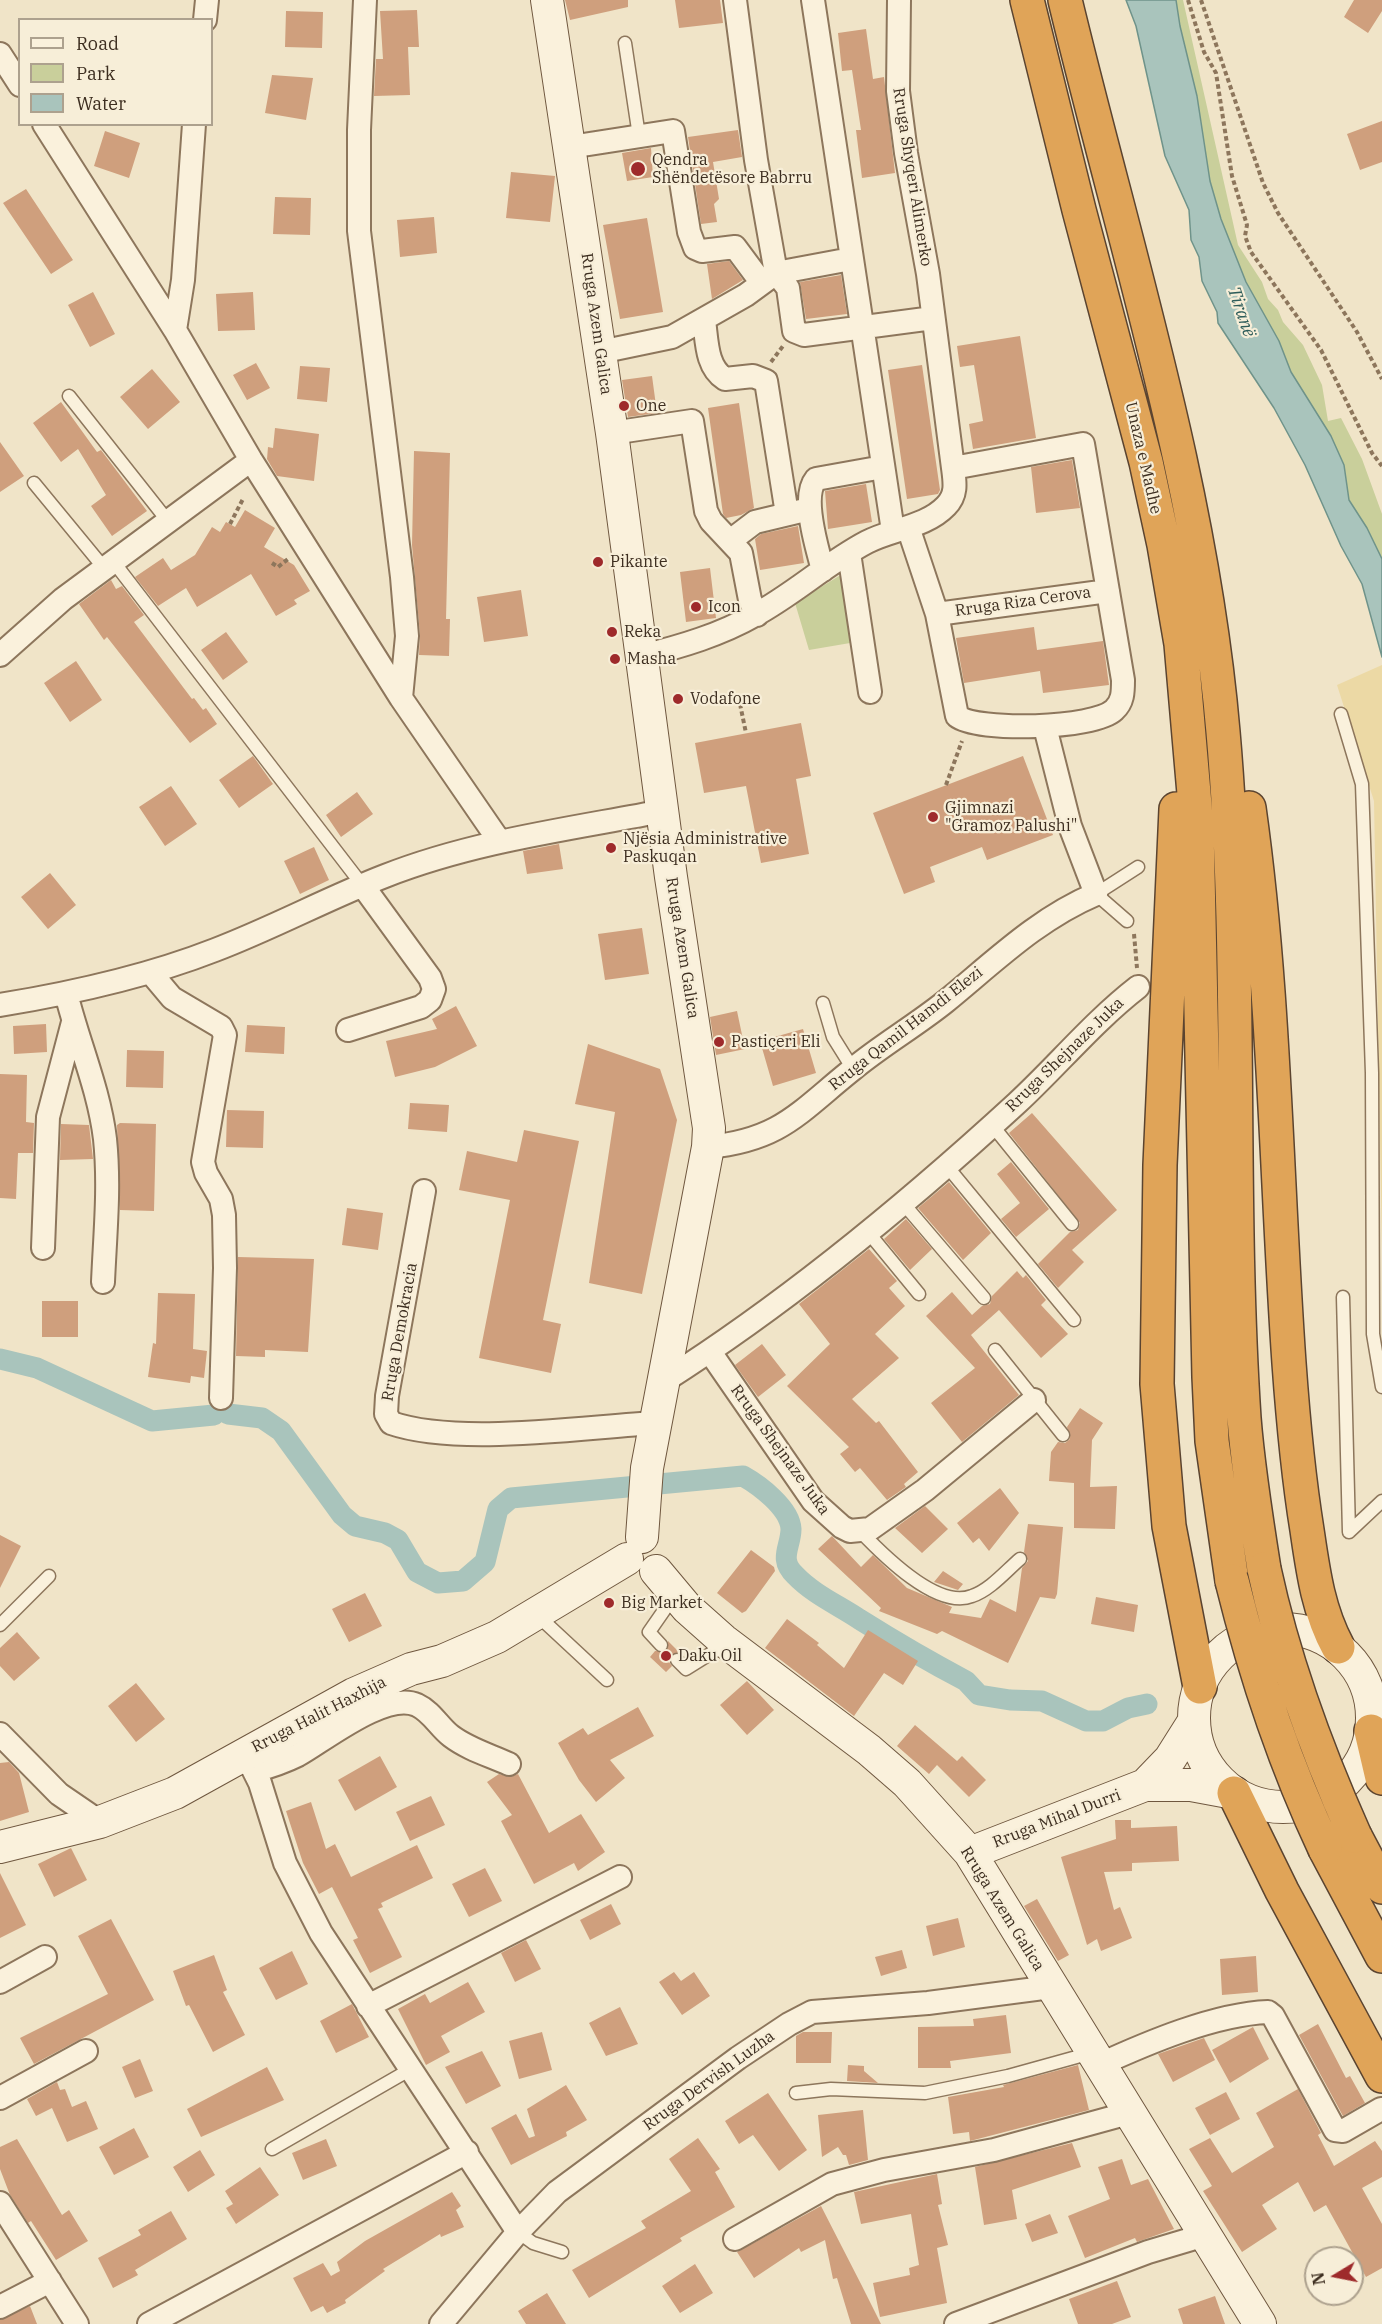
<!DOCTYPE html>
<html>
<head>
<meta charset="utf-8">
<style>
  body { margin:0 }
  #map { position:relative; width:1382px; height:2324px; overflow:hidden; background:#f0e4c8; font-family:"IBM Plex Serif",serif }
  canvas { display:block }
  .legend { position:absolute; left:18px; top:18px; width:195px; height:108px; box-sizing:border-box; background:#f7eed8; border:2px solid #ada18e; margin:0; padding:8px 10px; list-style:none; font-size:18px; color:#3d2e20 }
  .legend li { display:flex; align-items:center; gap:12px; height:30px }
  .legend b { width:30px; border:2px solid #ada18e }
  .north { position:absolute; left:1304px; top:2246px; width:60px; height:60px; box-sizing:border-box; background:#f7eed8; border:2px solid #ada18e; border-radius:50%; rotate:260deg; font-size:16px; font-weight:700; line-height:24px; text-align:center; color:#3d2e20 }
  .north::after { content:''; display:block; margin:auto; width:21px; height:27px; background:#9e2a2b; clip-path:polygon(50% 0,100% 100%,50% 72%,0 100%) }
</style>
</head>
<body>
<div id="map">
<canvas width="1382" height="2324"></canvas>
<ul class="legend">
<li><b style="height:8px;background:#faf1dc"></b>Road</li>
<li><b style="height:16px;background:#c9cf9b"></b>Park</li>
<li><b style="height:16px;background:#a9c4bc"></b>Water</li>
</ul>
<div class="north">N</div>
</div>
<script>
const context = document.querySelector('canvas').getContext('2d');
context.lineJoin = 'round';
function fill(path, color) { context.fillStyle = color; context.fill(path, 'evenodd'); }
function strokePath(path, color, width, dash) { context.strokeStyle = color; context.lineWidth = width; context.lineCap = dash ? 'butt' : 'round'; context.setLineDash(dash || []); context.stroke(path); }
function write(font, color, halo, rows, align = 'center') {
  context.font = font + ' "IBM Plex Serif",serif'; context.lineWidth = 4.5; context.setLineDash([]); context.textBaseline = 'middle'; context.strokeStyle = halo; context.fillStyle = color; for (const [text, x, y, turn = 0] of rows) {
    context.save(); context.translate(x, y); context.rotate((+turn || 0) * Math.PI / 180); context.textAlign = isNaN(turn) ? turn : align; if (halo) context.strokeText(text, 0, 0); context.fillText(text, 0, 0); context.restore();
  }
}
fill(new Path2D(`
  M1176,0H1183L1238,245L1262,282L1268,299L1278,310L1283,322L1303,345L1322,385L1328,421L1341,418L1362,459L1382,514V559L1367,528L1349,500L1344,465L1331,436L1291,372L1279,341L1246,282L1221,219L1210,181L1197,96L1180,26Z
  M839,576H845L856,642L809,650L795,603Z`), '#c9cf9b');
fill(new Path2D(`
  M1382,665V1250L1374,801L1337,685Z`), '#ecd9a5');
const water = new Path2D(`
  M1126,0H1176L1180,26L1197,96L1210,181L1221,219L1246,282L1279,341L1291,372L1331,436L1344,465L1349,500L1367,528L1382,559V657L1362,584L1341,546L1305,465L1274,408L1218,323L1217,312L1202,281L1199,257L1191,240L1189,210L1165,156L1136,26Z`);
fill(water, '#a9c4bc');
strokePath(water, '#6f938a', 1.5);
strokePath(new Path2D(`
  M0,1359L37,1368L152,1421L214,1415
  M228,1414L262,1418L281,1431L342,1515L355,1526L385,1533L398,1540L417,1572L438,1583L463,1581L485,1562L498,1509L511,1498L743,1476C759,1485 790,1508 791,1529C791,1547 778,1559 795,1575C813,1594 838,1605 859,1619C894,1641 930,1662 966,1681L979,1695L1010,1700L1042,1701L1086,1721H1103L1128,1708L1147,1704`), '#a9c4bc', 21);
fill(new Path2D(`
  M565,0H628V7L570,20Z
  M675,0H720L723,23L679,28Z
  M1354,0H1382V11L1368,33L1344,17Z
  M417,10L419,47H408L410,95L374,96L376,59H383L380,11Z
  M286,11L323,12L322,48L285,47Z
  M866,29L873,79L884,77L895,173L862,178L856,130H861L852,70L842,71L838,33Z
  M272,75L313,78L306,120L265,113Z
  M1382,121V162L1360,170L1347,134Z
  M738,130L742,157L713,162L719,199L714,204L717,222L701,224L688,137Z
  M105,131L140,143L129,178L94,166Z
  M651,148L653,177L627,181L622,153Z
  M511,172L555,176L550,222L506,218Z
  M26,189L73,260L51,274L3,203Z
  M275,197L311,198L310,235L273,234Z
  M434,217L437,253L400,257L397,220Z
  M647,218L663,312L620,319L603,225Z
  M729,261L743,280L712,299L707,264Z
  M841,275L847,314L806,319L800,282Z
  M93,292L115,334L90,347L68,305Z
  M253,292L255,330L218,331L216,294Z
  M1020,336L1036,438L973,449L969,424L983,421L974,365L960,367L957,346Z
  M256,363L270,388L247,400L233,375Z
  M922,365L940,490L938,494L907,499L888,370Z
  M300,366L330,368L327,402L297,399Z
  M152,369L180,402L148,429L120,397Z
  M652,376L657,413L628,417L622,380Z
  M61,402L97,452L101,450L147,511L112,536L91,506L106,495L78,449L61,462L33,423Z
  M739,403L754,508L741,515L726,518L723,514L708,408Z
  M275,428L319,434L314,481L277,476L267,459L268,447L273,448Z
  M0,442L24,476L0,492Z
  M414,451L450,453L446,619H450L449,656L419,655L420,635L412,545Z
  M1072,460L1080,508L1036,513L1031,467Z
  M866,484L872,522L828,529L825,491Z
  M245,510L275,528L264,547L294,565L310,591L294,600L297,604L276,616L251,574L197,607L186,588L158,606L135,577L163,558L171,570L195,555L212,527L220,532L226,522L235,527Z
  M798,526L804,563L760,570L755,539L761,534Z
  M710,568L716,618L686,622L680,572Z
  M111,580L116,589L122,586L144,615L134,622L192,699L194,698L203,710L206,708L217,724L190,743L107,637L104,640L79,604Z
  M521,590L528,636L484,642L477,597Z
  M1034,627L1037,650L1103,641L1109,685L1043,693L1040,671L964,683L956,638Z
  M226,632L248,662L223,680L201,650Z
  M76,661L102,700L70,722L44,683Z
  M801,723L811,776L796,779L809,854L761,863L746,786L704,793L695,743Z
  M253,756L273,784L239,808L219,780Z
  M1023,756L1053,835L987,860L982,847L930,867L935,882L904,894L873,813Z
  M171,786L197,824L165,846L139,807Z
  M357,792L373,814L341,837L326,815Z
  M559,844L563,869L527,874L523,851Z
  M314,847L329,880L300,894L284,861Z
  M50,873L76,905L48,929L21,897Z
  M642,928L649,974L605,980L598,934Z
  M456,1006L477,1046L435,1067L395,1077L386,1041L437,1029L432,1019Z
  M737,1011L745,1049L716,1055L710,1017Z
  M46,1024L47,1052L14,1054L13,1026Z
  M247,1025L285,1027L284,1054L245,1052Z
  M803,1029L816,1073L773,1086L760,1041Z
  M588,1044L660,1069L677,1120L642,1294L589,1283L615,1112L575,1104Z
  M127,1050L164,1051L163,1088L126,1087Z
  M0,1074L27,1075L26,1122L34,1123L33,1153H18L16,1199L0,1198Z
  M410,1103L449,1105L447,1132L408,1129Z
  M227,1110L264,1111L263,1148L226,1147Z
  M1032,1113L1117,1210L1072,1250L1084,1262L1058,1288L1038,1264L1070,1232L1078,1230L1080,1223L1009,1133Z
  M120,1123L156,1124L154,1211L120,1210L117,1125Z
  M61,1124L89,1125L93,1159L60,1160Z
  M524,1130L579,1141L543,1320L561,1324L551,1373L479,1358L510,1200L459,1190L467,1151L517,1162Z
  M1011,1162L1049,1209L1016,1237L1001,1219L1020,1203L997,1174Z
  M949,1182L991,1233L963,1260L918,1208Z
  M347,1208L383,1213L378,1250L342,1245Z
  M906,1219L932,1249L910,1270L884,1239Z
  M869,1249L897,1281L889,1288L905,1306L875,1334L899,1358L852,1399L876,1423L879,1421L918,1472L904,1484L906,1487L887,1500L860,1468L855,1472L840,1454L849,1447L787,1386L830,1344L799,1304Z
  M238,1257L314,1259L308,1352L265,1350V1357L236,1356Z
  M1017,1271L1023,1278L1026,1275L1046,1300L1041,1305L1068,1334L1041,1358L999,1310L971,1335L1019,1395L962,1442L931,1403L975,1368L926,1316L952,1292L972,1315L982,1306L990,1304L992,1296Z
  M158,1293L195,1294L193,1349L207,1351L204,1378L191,1376L190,1383L148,1377L153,1343L156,1344Z
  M42,1301H78V1337H42Z
  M762,1344L786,1375L758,1397L735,1365Z
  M1080,1408L1103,1423L1092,1440L1090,1487L1117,1486L1115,1529L1074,1528V1483L1049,1481L1051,1452L1058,1442L1065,1443L1070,1439L1067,1427Z
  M1000,1488L1019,1513L989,1551L979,1538L973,1543L957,1523Z
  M925,1506L948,1529L922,1553L895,1528Z
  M1028,1524L1063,1527L1057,1594L1055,1599L1040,1597L1008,1663L942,1631L937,1634L879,1611L881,1608L818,1549L832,1536L861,1567L873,1555L907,1588L952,1607L949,1613L981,1618L990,1599L1016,1612L1022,1568L1028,1561L1024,1552Z
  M0,1535L21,1546L0,1588Z
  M751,1550L774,1567L775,1571L746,1611L742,1613L717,1593Z
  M943,1571L963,1584L958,1590L934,1582Z
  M365,1593L382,1626L349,1642L332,1609Z
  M1096,1597L1138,1605L1134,1632L1091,1624Z
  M787,1619L819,1643L817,1645L844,1668L868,1630L918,1661L903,1685L884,1673L854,1716L765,1648Z
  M17,1632L40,1658L14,1681L0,1666V1648Z
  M668,1641L679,1652L671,1655L669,1662L672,1666L666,1672L650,1657L655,1651H666Z
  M747,1681L774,1710L747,1735L720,1705Z
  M136,1683L165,1719L136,1742L108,1706Z
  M638,1707L654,1736L610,1760L625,1778L596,1802L579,1780L558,1743L583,1728L588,1735Z
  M915,1725L957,1761L962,1756L986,1780L969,1797L937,1765L929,1774L897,1746Z
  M380,1756L397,1787L355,1811L338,1780Z
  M9,1762L19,1773L29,1812L0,1821V1763Z
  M499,1774L510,1777L518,1774L549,1833L581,1814L605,1852L578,1871L574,1863L534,1884L501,1821L512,1815L487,1782Z
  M431,1796L445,1825L410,1841L396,1812Z
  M311,1802L326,1849L335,1844L351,1877L417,1845L433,1878L381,1903L383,1907L378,1909L402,1957L370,1973L353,1940L358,1938L332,1887L319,1894L303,1863L286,1811Z
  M1115,1820H1131V1828L1177,1826L1179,1861L1132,1863V1871L1104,1872L1114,1910L1120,1907L1132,1938L1101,1951L1097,1939L1087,1945L1061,1857L1116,1839Z
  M71,1848L87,1880L54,1897L38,1864Z
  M485,1868L502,1901L469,1917L452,1884Z
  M0,1873L26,1925L0,1938Z
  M1037,1899L1069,1955L1058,1961L1024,1906Z
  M611,1904L621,1924L590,1940L580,1920Z
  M958,1918L965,1947L933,1956L926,1926Z
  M111,1919L154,2000L34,2064L20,2038L108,1994L78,1936Z
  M526,1940L541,1969L515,1982L501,1953Z
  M902,1950L907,1968L881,1976L875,1957Z
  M292,1951L308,1984L276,2000L259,1968Z
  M214,1955L227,1990L223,1992L245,2035L213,2052L189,2005L186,2006L173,1971Z
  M1256,1956L1258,1992L1222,1995L1220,1959Z
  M674,1972L681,1981L694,1972L710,1996L682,2015L659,1982Z
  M468,1982L485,2012L441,2036L450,2052L426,2065L398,2009L425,1994L430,2003Z
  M352,2004L369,2037L336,2053L320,2021Z
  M620,2007L638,2044L606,2056L589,2023Z
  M1006,2015L1011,2053L950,2061L951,2068H918V2027L974,2026L973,2019Z
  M1318,2024L1346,2078L1350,2076L1365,2103L1343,2116L1299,2035Z
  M1253,2027L1269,2059L1230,2083L1212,2050Z
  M542,2032L552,2070L519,2079L509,2041Z
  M803,2032H832L831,2063H796V2036Z
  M1204,2038L1215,2060L1173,2082L1158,2054Z
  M482,2051L501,2086L466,2104L445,2067Z
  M140,2059L153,2091L135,2098L122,2067Z
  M848,2065L864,2066V2071L878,2083L847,2081Z
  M1078,2065L1089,2110L970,2141L969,2132L953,2134L948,2097L1004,2087L1003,2085Z
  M267,2067L284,2100L201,2137L187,2109Z
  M57,2082L60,2090L65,2089L72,2107L86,2101L98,2129L67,2142L52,2108L36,2116L27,2099Z
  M566,2085L587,2120L566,2132L567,2136L511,2165L491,2128L516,2114L529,2138L535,2136L527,2109Z
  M1298,2089L1321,2133L1318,2135L1334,2166L1375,2141L1382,2151V2177L1362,2188L1382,2224V2268L1366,2277L1326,2205L1314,2212L1298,2182L1262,2205L1277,2229L1242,2252L1203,2191L1212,2186L1189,2149L1210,2138L1232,2173L1274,2147L1256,2113Z
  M1226,2092L1240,2119L1210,2135L1195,2108Z
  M768,2093L807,2150L779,2171L753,2135L739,2144L725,2121Z
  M863,2110L868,2160L849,2165L846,2155H843L838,2147L822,2157L818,2115Z
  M134,2128L149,2157L114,2175L99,2147Z
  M698,2138L720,2169L715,2172L735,2207L680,2238L682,2241L589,2298L572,2270L646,2228L641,2221L691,2191L669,2159Z
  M17,2139L62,2215L69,2210L88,2241L56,2260L31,2221L28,2223L10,2195L0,2169V2147Z
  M326,2139L337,2166L303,2180L292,2153Z
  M1072,2143L1081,2167L1012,2190L1017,2219L984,2225L975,2167Z
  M200,2150L215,2175L188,2192L173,2167Z
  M1122,2159L1131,2185L1148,2179L1174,2229L1137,2242L1135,2238L1085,2258L1068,2216L1110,2199L1098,2167Z
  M260,2167L279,2195L236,2224L226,2208L233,2204L225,2191Z
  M937,2174L942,2204L938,2205L948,2245L937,2248L947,2303L880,2317L873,2283L910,2275L909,2268L919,2265L911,2214L861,2224L854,2192Z
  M452,2192L461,2206L456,2210L464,2227L441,2237L440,2234L383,2269L385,2271L345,2300L346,2303L327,2313L323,2306L311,2312L293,2278L323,2263L331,2276L340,2271L337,2262L365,2241Z
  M821,2206L862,2286L881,2324H851L837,2278L833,2279L825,2240L801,2252L799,2248L754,2278L737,2252Z
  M171,2211L187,2239L135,2270L138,2275L113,2288L98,2258L141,2235L138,2230Z
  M1050,2214L1058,2233L1032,2242L1025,2224Z
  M695,2264L713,2293L680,2313L662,2286Z
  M1117,2281L1131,2317L1112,2324H1078L1069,2299Z
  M547,2293L566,2324H526L518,2311Z
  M1215,2296L1225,2324H1183L1178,2309Z
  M30,2306L37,2324H0V2320Z`), '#cf9f7d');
const lane = new Path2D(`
  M625,43L639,136
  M69,396L167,520
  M34,483L104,568
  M113,561L363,886
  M1341,714L1362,784L1372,1073L1373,1334L1382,1387
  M1127,921L1096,894L1138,867
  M823,1003L833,1037L853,1069
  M992,1125L1072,1224
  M946,1165L1074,1320
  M903,1203L984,1298
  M868,1232L919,1294
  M1343,1297L1349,1532
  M995,1350L1063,1435
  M860,1531C882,1554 937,1610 972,1596C990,1590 1006,1571 1020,1559
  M1349,1532L1382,1501
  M536,1614L607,1680
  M0,1625L49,1576
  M661,1645L649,1632L674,1596
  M677,1660L686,1669L726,1644
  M796,2093L831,2089L925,2093L1008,2076L1091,2053
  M272,2149L411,2069
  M518,2232L533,2243L562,2252`);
const street = new Path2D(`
  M365,0L359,130V231L402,577L407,636L401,698
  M735,0L756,160L776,273L788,288L794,331L804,335L933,318
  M813,0L893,531
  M205,20L207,0
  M0,54L20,85
  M44,124L175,330L251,460L401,698L500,842
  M570,147L673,131L689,232L695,248L702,251L735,247L761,282
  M704,320C707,341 706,367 725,379L753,376L766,381L787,514
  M175,330L183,280L194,124
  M600,352L672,337L746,295L776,273L851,259
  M612,433L692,421L706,511L711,521L741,553L750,600L757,615
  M908,527L937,614L957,716C977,732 1094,729 1114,710C1123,702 1123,692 1123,680L1083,444L953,468
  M730,541L755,522L801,511
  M849,553L870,692
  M823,570C817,548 801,497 816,479L883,467
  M937,614L1108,591
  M0,655L63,599L251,460
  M643,656C682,646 720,635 755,615C794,594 827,563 867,542C892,529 926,527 946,506C957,495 955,483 953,468L928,274L906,153L898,91L899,0
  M151,973L172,998L221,1027L225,1035L203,1162L206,1173L221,1199L224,1215L225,1268L221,1398
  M66,993C78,1042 99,1089 105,1139C110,1187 105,1235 103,1282
  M0,1005C73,993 146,977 215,950C273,928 328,898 385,876C474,841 570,829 663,811
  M348,1030L421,1007L430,1000L434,989L430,978L363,886
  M708,1147C781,1140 799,1112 853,1069C882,1045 915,1026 945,1002C994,962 1037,919 1096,894L1070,826L1045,727
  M424,1191L387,1396L386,1414L391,1423C458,1446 583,1427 656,1423
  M43,1248L48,1117L73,1022
  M710,1352L813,1501L842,1527L850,1531L870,1529L925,1490L1034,1400
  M664,1381C790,1301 907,1204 1017,1103C1058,1065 1093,1022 1138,987
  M0,1734L59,1794L100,1822
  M245,1753L260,1783L285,1863L321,1933L518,2232
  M254,1771C269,1767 284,1762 298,1755C325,1740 385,1691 417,1705C432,1712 439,1727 451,1736C468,1749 489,1755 509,1764
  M0,1982L45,1957
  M368,2006L620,1877
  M1099,2065C1147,2043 1215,2014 1268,2012L1273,2016L1335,2130L1343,2131L1381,2109
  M0,2098L86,2051
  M0,2203L77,2324
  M735,2239L832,2184L884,2170L994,2150L1129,2113
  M0,2307L50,2281
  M149,2324L467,2152
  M441,2324L518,2232L557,2192L738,2058L789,2024L812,2012L928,2003L1051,1987
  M956,2324L1148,2252L1205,2235`);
const secondary = new Path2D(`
  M547,0L612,433L671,877L709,1128L708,1147L647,1468L642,1537
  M656,1571L687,1608L723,1640L869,1750L907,1783L970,1853L1260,2324
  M1194 1718a89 89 0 1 1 178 0a89 89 0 1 1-178 0Z
  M1145,1785L1170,1759L1194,1721
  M0,1847L100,1822L175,1793L354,1694L411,1669L442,1661L497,1637L627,1559
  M970,1853L1145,1785H1191L1234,1793`);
const highway = new Path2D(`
  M1027,0L1079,210L1146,462L1164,545L1181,644L1197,828L1209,1377L1212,1441L1232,1581
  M1065,0C1123,241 1202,484 1223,732C1243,960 1229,1190 1244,1418C1248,1469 1256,1519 1264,1569
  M1249,808C1275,992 1276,1178 1289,1363C1293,1419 1298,1474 1307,1530C1313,1571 1318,1610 1338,1647
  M1176,809L1160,1165L1157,1384L1169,1526L1200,1687
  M1371,1731L1382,1778
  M1234,1793L1282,1891L1382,2076
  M1355,1836L1382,1887
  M1325,1849L1382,1956`);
strokePath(lane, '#8d765c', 15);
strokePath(street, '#8d765c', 26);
strokePath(secondary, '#6f573f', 34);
strokePath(highway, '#5b4430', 36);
strokePath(new Path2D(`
  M1188,0L1204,52L1216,73L1232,176L1247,225L1245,236L1251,252L1321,350L1372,453L1382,466
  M1201,0L1263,183L1278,213L1357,332L1382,379
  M771,362L783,346
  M230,524L243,499
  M272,563L278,567L288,559
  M740,704L746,733
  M946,785L962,741
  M1134,934L1137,968`), '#8d765c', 4, [4.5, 3]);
strokePath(lane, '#faf1dc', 12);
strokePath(street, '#faf1dc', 22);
strokePath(secondary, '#faf1dc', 32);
strokePath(highway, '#e0a458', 33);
const highwayBridge = new Path2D(`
  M1264,1569C1284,1662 1316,1749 1355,1836
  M1232,1581C1255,1674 1284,1762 1325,1849`);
strokePath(highwayBridge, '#5b4430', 36, []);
strokePath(highwayBridge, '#e0a458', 33);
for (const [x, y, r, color] of [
  [638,169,8,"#9e2a2b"],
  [624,406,6,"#9e2a2b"],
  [598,562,6,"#9e2a2b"],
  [696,607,6,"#9e2a2b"],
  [612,632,6,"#9e2a2b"],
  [615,659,6,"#9e2a2b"],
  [678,699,6,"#9e2a2b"],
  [933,817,6,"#9e2a2b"],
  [611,848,6,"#9e2a2b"],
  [719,1042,6,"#9e2a2b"],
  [609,1603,6,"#9e2a2b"],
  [666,1656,6,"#9e2a2b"]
]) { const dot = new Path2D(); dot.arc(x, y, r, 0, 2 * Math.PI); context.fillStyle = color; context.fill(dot); strokePath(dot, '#f7eed8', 2); }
write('16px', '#3d2e20', '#f7eed8', [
  ["Qendra",652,160],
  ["Shëndetësore Babrru",652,178],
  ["One",636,406],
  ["Pikante",610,562],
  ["Icon",708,607],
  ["Reka",624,632],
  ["Masha",627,659],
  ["Vodafone",690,699],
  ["Gjimnazi",945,808],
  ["\"Gramoz Palushi\"",945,826],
  ["Njësia Administrative",623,839],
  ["Paskuqan",623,857],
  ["Pastiçeri Eli",731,1042],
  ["Big Market",621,1603],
  ["Daku Oil",678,1656]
], 'left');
write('16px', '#3d2e20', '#f7eed8', [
  ["Rruga Shyqeri Alimerko",912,177,81],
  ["Rruga Azem Galica",596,324,82],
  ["Unaza e Madhe",1143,458,77],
  ["Rruga Riza Cerova",1023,602,-8],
  ["Rruga Azem Galica",682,948,81],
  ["Rruga Qamil Hamdi Elezi",906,1029,-38],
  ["Rruga Shejnaze Juka",1065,1055,-44],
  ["Rruga Demokracia",400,1332,-80],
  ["Rruga Shejnaze Juka",780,1450,54],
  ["Rruga Halit Haxhija",319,1715,-27],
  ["Rruga Mihal Durri",1057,1819,-21],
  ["Rruga Azem Galica",1002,1909,58],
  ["Rruga Dervish Luzha",709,2081,-36]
]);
write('italic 18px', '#2f5d5a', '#f7eed8', [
  ["Tiranë",1241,312,71]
]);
</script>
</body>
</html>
